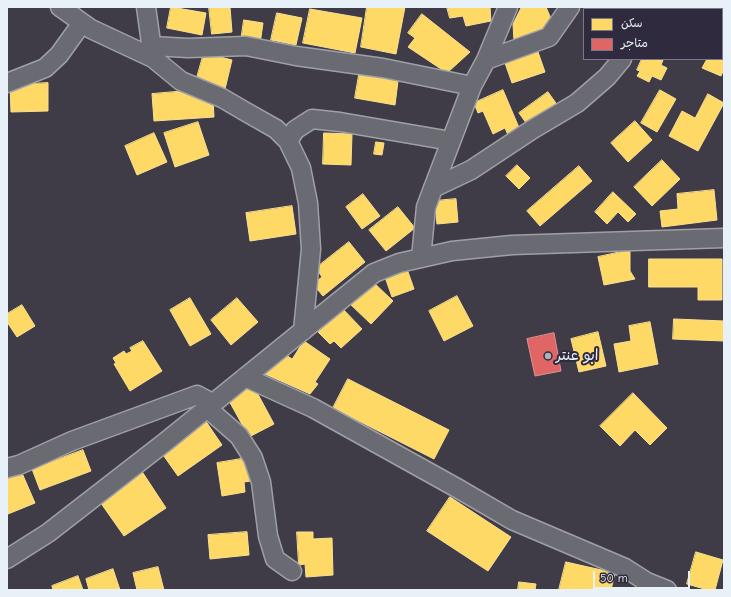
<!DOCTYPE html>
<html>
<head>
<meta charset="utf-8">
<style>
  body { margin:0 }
  #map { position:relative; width:731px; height:597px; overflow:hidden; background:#403c47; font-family:"Comic Neue","Playpen Sans Arabic",sans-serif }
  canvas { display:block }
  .frame { position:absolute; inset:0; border:8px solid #e8f1f8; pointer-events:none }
  .legend { position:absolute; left:583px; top:8px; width:140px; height:52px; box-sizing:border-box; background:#2f2a3d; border:1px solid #797a88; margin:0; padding:5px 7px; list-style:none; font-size:12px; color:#e8f1f8 }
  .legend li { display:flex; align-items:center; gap:8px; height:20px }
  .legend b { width:20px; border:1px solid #797a88 }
  .scale { position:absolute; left:593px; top:571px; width:97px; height:18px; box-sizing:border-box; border:2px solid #e8f1f8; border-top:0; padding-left:5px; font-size:12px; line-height:14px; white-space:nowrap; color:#e8f1f8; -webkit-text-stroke:3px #2f2a3d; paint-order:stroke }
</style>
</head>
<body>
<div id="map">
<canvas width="731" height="597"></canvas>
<div class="frame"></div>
<ul class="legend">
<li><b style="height:11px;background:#ffd966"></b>سكن</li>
<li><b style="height:11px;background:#e06666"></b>متاجر</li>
</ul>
<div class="scale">50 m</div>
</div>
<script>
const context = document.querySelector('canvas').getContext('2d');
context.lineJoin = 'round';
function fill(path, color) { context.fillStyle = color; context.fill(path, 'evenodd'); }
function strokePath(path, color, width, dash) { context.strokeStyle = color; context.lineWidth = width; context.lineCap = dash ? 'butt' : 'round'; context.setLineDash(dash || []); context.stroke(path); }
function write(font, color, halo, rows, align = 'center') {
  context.font = font + ' "Comic Neue","Playpen Sans Arabic",sans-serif'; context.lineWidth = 4; context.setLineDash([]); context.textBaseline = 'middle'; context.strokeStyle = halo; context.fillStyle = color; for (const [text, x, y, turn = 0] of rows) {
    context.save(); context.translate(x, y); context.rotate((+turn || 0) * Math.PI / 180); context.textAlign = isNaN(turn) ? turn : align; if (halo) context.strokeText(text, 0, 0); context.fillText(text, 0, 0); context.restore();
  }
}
const homes = new Path2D(`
  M171,7L206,13L202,35L167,28Z
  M209,7H230L232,32L212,34Z
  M367,7H405L396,54L361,47Z
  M447,7H490L491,21L466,26L463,16L450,18Z
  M546,7L554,26L514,41L513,24L521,8Z
  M310,9L362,18L355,53L303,43Z
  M277,13L302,18L296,45L271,40Z
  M422,14L470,52L447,73L408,47L415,38L408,33Z
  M244,20L263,23L260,44L241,41Z
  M722,47L724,48V69L721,76L702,68L707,59H722Z
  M538,52L545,72L512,83L505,63Z
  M204,53L232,60L225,89L196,81Z
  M642,59L663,60L661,65L667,68L661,80L652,76L649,82L637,76L640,71L637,70Z
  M359,75L398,81L395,105L355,98Z
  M48,83V111L11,112L10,85Z
  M198,90L199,100L213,99L214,117L154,121L152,94Z
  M503,90L520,130L508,135L505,128L493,134L483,111L478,113L474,103Z
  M660,90L676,99L657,132L641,123Z
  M548,92L558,106L529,127L519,113Z
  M708,94L724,103L698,151L669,136L682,111L695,118Z
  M635,121L652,140L628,162L611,143Z
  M198,122L209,155L175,167L164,133Z
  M154,133L167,162L137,175L125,146Z
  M324,133L352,134L351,165L323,164Z
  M376,142L384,143L382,155L374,154Z
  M662,160L680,179L652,206L634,187Z
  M517,165L530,178L519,189L506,176Z
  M579,166L592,181L540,226L527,211Z
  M714,190L717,220L662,227L660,211L678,209L677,194Z
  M613,192L636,214L628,222L618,212L607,224L595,212Z
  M363,194L380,216L362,229L346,207Z
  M456,199L458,222L437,224L435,201Z
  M292,206L296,234L250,241L246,213Z
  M398,207L415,228L386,251L369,230Z
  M349,242L365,262L323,296L313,284L322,277L316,268Z
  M630,250V271L635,279L604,285L598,257Z
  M649,259H722V300H698V287H649Z
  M407,269L414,289L392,297L385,277Z
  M371,280L393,301L371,324L349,303Z
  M457,296L473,326L444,341L429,311Z
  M190,298L211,334L190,346L170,310Z
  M237,298L258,322L231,345L211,320Z
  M22,305L35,326L17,337L7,322V314Z
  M341,307L362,329L341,348L334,341L330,344L317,331Z
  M674,319L724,321V341L673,339Z
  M650,322L658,364L619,372L614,344L631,341L629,326Z
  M598,332L606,366L579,372L571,339Z
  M143,341L162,371L130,391L114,364L116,363L113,358L124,351L126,354L132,351L130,348Z
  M304,341L330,359L315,382L318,384L310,394L265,374L280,351L292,359Z
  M348,379L449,430L434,459L333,408Z
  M253,385L274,424L249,437L228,399Z
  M633,393L667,428L650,445L635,430L620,446L600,426Z
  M205,420L222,445L178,476L161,452Z
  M83,450L91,471L40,490L32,469Z
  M247,458L251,481L244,482L245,492L222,496L217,463Z
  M141,470L166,508L124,536L98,499Z
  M22,473L35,503L8,514L7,479Z
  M450,497L511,537L488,571L427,531Z
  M247,532L249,555L210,559L208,535Z
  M297,532H313V539L332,538L333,575L306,577L305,564L299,565Z
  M696,552L723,560L715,590H708L687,584Z
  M566,562L615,573L611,590H559Z
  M158,567L164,590H137L133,573Z
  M113,569L120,590H89L86,579Z
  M78,576L83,590H53L52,586Z
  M519,582L536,584L535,590H518Z`);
fill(homes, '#ffd966');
strokePath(homes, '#f8e092', 1);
const shops = new Path2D(`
  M554,333L561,371L535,376L527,339Z`);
fill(shops, '#e06666');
strokePath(shops, '#e29092', 1);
const minor = new Path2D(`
  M60,7L91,29L153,58L181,81L222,98L246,112L276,129L288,141L301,168L308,203L311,249L303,331
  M146,7L153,57
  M655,9L656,7
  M152,46L188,48L246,46L296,56L383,68L472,86
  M486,60L549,37L570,7
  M7,83L45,68L59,55L82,23
  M288,141L295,130L312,119L340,122L451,141
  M433,188L471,170L533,129L577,103L607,77L622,59
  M421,258L426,207L472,86L486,60L508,7
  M245,377L313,408L457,488L512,520L625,568L647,582L645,590
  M207,408L239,436L253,458L261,482L268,536L275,559L292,571
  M7,468L19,465L72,441L197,395L212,403
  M7,559L48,533L164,443L374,273L399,263L452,251L512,245L724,238
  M647,582L667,590`);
strokePath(minor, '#9f9fa6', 21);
strokePath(minor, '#6a6b72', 18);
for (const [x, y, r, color] of [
  [548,356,4,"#adb2ba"]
]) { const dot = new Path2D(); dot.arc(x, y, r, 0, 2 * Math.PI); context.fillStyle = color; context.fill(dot); strokePath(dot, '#2f2a3d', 1.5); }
write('15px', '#e8f1f8', '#2f2a3d', [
  ["ابو عنتر",556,356]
], 'left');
</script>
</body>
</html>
